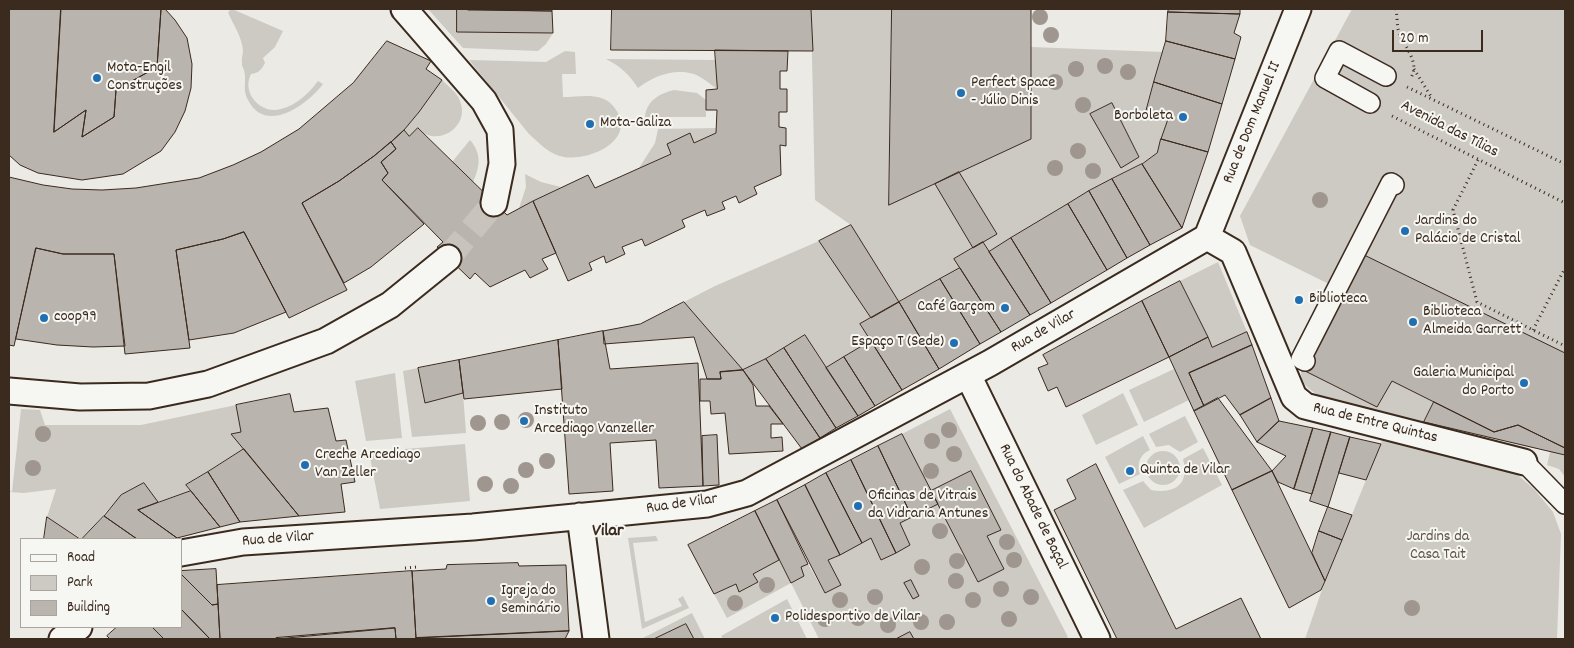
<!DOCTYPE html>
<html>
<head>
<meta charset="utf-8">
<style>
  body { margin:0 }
  #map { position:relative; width:1574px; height:648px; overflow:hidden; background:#ebeae5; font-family:Dekko,sans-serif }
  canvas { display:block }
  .frame { position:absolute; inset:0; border:10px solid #3b2a1e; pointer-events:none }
  .legend { position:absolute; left:20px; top:538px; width:162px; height:90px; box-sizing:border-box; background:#f6f6f2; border:1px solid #aba49d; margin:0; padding:6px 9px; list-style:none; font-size:15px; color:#3b2a1e }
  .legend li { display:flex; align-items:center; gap:10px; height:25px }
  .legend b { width:25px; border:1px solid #aba49d }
  .scale { position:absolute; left:1392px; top:30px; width:91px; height:22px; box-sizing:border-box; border:2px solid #3b2a1e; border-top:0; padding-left:6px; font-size:15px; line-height:18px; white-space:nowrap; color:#3b2a1e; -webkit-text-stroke:4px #f6f6f2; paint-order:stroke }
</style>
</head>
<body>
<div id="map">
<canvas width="1574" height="648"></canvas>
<div class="frame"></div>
<ul class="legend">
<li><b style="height:6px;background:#f6f6f2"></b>Road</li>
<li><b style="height:14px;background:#cdcac4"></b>Park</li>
<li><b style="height:14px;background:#bab4ae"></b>Building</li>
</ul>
<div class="scale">20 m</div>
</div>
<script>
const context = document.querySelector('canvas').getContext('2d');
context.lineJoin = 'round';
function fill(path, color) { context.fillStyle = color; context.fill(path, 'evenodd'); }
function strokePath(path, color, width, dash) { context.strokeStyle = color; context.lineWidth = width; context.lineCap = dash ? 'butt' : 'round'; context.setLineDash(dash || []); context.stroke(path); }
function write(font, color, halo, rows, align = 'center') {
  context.font = font + ' Dekko,sans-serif'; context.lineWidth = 4; context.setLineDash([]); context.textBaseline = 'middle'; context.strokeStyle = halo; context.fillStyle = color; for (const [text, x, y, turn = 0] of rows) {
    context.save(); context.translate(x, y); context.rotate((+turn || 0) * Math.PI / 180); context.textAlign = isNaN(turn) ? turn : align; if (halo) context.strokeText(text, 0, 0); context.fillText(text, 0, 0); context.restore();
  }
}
fill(new Path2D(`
  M232,9L283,31L275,47L263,58L265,63C261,70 259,73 251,74C241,93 261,115 281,109C297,105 309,93 318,81L323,84C307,105 266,135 248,100C242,90 247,80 244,70C242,64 242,68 242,63C241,59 243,55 243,51C242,36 233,25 228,12Z
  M428,9H457V32L553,33L546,44L538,51L463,48Z
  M811,9L892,10L889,204L935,184L973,248L960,268L899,302L851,225L815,200Z
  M1352,9H1565V477L1559,469L1547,465L1550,452L1327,399C1313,393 1300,386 1301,369L1341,290L1250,245L1240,216Z
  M1031,47L1163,52L1146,112L1168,119L1157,153L1142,163L1089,191L989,252L983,242L996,234L959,172L1031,139ZM1112,104L1139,157L1121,167L1090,114Z
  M565,51L575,52L576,74H562L563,97C575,97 590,94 601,98C609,100 614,106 618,113C633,143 587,161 564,157C550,155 539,143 529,134L469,60L546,62Z
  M606,59L715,60L717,89C710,84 702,77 694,74C674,68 653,76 638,88C629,74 620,66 606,59Z
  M442,80C449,87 459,94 461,104C468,129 436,147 418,129L409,136L404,130L419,112Z
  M674,90L697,93L706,100V117H645C647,100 659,94 674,90Z
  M716,128V133L639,168L655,143L658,129Z
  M470,140C482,154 480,166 473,182L452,162Z
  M525,174L541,182L561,187L519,208L526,187Z
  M819,241L871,318L860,325L871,341L826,368L805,335L766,359L743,370L684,302L715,286Z
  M1218,262L1247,332L1212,347L1180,281Z
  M418,368L425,402L463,393L466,433L412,437L403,371Z
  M1174,369L1189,400L1144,422L1129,390Z
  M395,373L402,438L366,441L355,381Z
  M1123,393L1138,425L1096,445L1082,415Z
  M236,405L244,449L186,485L191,491L158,502L144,483L121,495L82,539L47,517L56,489L24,493L9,492V490L12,492L21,409L40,410L45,425H141Z
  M950,409L1068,637L1065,639H914L910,632L896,639H819L791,583L727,618L714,594L736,584L740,592L758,582L753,574L779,560L791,583L804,576L801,567L808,564L825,593L841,585L828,560L871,538L881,560L910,545L900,523L938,504L978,582L1004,569L987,536L971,471L931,491L902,434Z
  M1185,416L1198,442L1180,452L1169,445L1156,447L1149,434Z
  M1143,436L1150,450C1139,455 1137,464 1140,474L1119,484L1105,457Z
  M1383,438L1513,471L1534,489L1553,512L1561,534L1557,639H1305L1325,581Z
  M465,444L470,501L380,509L369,452Z
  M1203,448L1222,485L1144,528L1123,490L1143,481L1151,490C1174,494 1190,485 1183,459Z
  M1146 468a17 17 0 1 1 34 0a17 17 0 1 1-34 0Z
  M656,536L658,541L633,543L645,622L682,606L678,599L683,596L689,608L642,629L628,538Z
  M787,599L807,639H723L721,636Z
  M692,613L705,639H694L686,624L654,639H641Z`), '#cdcac4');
const building = new Path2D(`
  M9,9H61L54,132L86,110L82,137L114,117L116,90L157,67L161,9H165L175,20L187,38L192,64L191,88L185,111L175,132L161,151L123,174L82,180L38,173L20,165L9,155Z
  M61,9H161L157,67L116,90L114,117L82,137L86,110L54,132Z
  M457,9L552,11L553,33L457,32Z
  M468,9H552V11L468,10Z
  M612,9H811L813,51L611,50Z
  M892,9H1031V139L889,205Z
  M1169,9H1240V14L1168,12Z
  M1168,12L1240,14L1234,33L1241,37L1235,59L1166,41Z
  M387,41L431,61L426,69L442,80L419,112L404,130L391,142L374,156L339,181L302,203L347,290L289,318L244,232L223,239L176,250L190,348L125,354L114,254H63L36,248L14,346L9,345V177L43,185L72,189L102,190L136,188L199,178L233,165L261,152L299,129L353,83Z
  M1166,41L1235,59L1222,104L1154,82Z
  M715,50L788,51L787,71H780V89H787V112H779V127L786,128V146L780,145L781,175L754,187L757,194L739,203L736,196L722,202L725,209L707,216L705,210L682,220L685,227L645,246L642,239L622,247L625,254L606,263L604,256L589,263L592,270L568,281L533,201L588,175L595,188L671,154L667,144L690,133L694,143L716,133L717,110H706V90L717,89Z
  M1154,82L1222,104L1208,152L1161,139L1168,119L1146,112Z
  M1112,103L1139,157L1121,168L1090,114Z
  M418,128L507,215L533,201L556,253L542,259L548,269L530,278L525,270L490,287L475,273L470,279L437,247L443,242L382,180L388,173L381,162L396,149L391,142L404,130L409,136Z
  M1161,139L1208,152L1182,228L1142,164L1157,153Z
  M391,142L396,149L381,162L388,173L382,180L424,224L371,267L344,283L302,203L339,181L374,156Z
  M1142,164L1182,228L1150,245L1112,179Z
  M959,172L997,234L973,248L935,184Z
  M1112,179L1150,245L1127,258L1089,191Z
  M1089,191L1127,258L1107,270L1068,204Z
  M1068,204L1107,270L1051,303L1011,238Z
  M851,225L899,302L871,318L819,241Z
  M244,232L286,312L234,333L189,340L176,250L223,239Z
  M1011,238L1051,303L1030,315L989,252Z
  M983,242L1030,315L1001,332L954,259Z
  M36,248L63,254H114L125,346L93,347L57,345L16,339Z
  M1360,253L1565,353V448L1518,425L1494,432L1392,381L1377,407L1301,369Z
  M960,268L1001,332L980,344L940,279Z
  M940,279L980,344L939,369L899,302Z
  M1180,281L1208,337L1169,357L1142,301Z
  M1142,301L1169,357L1066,407L1057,387L1048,391L1038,368L1048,364L1043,355Z
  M684,302L743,370L720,372L721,379H707L694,337L604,344L603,331L640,324Z
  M899,302L939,369L902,390L860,324Z
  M603,331L610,369L698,363L703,486L659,488L656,440L610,443L613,491L569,494L558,340Z
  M1247,332L1252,345L1189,373L1204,406L1194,411L1169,357L1208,337L1212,347Z
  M805,335L858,416L836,428L784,348Z
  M558,340L562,389L464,399L459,360Z
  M871,341L902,390L875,406L844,357Z
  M1252,345L1271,398L1240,415L1225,395L1204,406L1189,373Z
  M784,348L836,428L820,438L766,359Z
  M844,357L875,406L858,416L826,368Z
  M766,359L820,438L802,449L743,370Z
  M459,360L463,393L425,403L418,368Z
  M743,370L753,385L756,406H769L783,424H771V438L782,437L783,451L729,454L725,413L711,414L710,401H700V379H721L720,372Z
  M290,394L294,412L328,408L336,441L346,440L355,482L341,484L345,512L299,516L231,434L241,432L236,405Z
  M1218,398L1272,471L1232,490L1194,411Z
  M1271,398L1279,421L1257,442L1240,415Z
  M1434,402L1494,432L1518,425L1565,448V455L1424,422Z
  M1279,421L1313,428L1294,489L1278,482L1272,471L1286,456L1257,442Z
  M1313,428L1331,432L1312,494L1294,489Z
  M1331,432L1350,437L1328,507L1310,501Z
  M902,434L938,504L912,517L878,446Z
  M717,435L719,485L703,486L702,436Z
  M1350,437L1381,444L1366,480L1339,473Z
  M878,446L912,517L900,523L910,545L896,553L851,460Z
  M244,449L299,516L240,522L208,472Z
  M851,460L896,553L881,560L871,538L862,543L826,473Z
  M1096,464L1176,629L1241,598L1261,639H1117L1054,510L1076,499L1067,480Z
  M971,471L1001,530L987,536L1004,569L978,582L931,491Z
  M1272,471L1325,581L1321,590L1289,608L1232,490Z
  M208,472L240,522L220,527L186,485Z
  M826,473L862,543L840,555L805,485Z
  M144,483L158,502L138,510L177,538L175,539H137L104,516L121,495Z
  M805,485L840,555L828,560L841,585L825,593L777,500Z
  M191,491L220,527L177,538L138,510Z
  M777,500L808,564L801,567L804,576L791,583L755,511Z
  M1328,507L1352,515L1342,540L1319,531Z
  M755,511L779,560L753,574L758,582L739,592L736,584L714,594L688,545Z
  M104,516L137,539H82Z
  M47,517L80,539H44Z
  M1319,531L1342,540L1325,581L1312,553Z
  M518,563L519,566L566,565L569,631L416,638L412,571L446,569L447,565Z
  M216,569L218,604L212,605L181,574V571Z
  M412,571L416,639H396L395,628L276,639H220L217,585Z
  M181,574L212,605L218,604L220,639H210L181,609Z
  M911,580L919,596L913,599L904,583Z
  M181,609L210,639H164L152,627H181Z
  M686,624L694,639H654Z
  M117,627H152L164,639H110L107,636Z
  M395,628L396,639H276V638Z
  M569,631L565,639H416V638Z
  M910,632L914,639H896Z`);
fill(building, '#bab4ae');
strokePath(building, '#3b2a1e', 1);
strokePath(new Path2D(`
  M448,258L494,203`), '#c8c4bd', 25, [25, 12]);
const pedestrian = new Path2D(`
  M1370,103L1325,78L1339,51L1386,76
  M1305,361L1301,359L1391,183L1394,185
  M1524,462L1565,504`);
const minor = new Path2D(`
  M404,9L484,101L500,130L502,164L494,203
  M1207,237L1233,252L1294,397L1305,406L1524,462
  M1207,237L1298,9
  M968,375L1097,639
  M9,391L80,397L149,396L208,384L326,341L390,305L448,258
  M580,516L596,639
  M181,553L243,542L473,527L707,504L747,493L990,363L1207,237
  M62,639L79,627`);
strokePath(pedestrian, '#3b2a1e', 22);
strokePath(minor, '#3b2a1e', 29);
strokePath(new Path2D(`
  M1396,9C1397,15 1397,23 1398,29C1402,44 1422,63 1410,79
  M1414,69L1432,98
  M1407,87L1565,164
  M1392,116L1565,203
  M1478,160L1453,210L1477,302L1565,346
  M1533,330L1565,268
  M405,568L417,567`), '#3b2a1e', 3, [1, 4]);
strokePath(pedestrian, '#f6f6f2', 19);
strokePath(minor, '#f6f6f2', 25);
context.fillStyle = '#9f968f';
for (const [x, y] of [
  [1040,17],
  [1051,35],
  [1105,66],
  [1076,69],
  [1128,72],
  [1055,82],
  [1083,105],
  [1078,151],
  [1055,168],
  [1093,171],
  [1320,200],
  [526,420],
  [502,422],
  [478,423],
  [949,430],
  [43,434],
  [932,441],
  [954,454],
  [547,461],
  [33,468],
  [526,470],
  [931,471],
  [485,484],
  [511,486],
  [940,531],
  [1007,542],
  [1014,560],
  [957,561],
  [922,567],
  [956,581],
  [767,585],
  [1001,589],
  [875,597],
  [1031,597],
  [840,600],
  [973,600],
  [735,603],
  [1412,608],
  [858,618],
  [825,619],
  [1009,619],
  [921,622],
  [947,622],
  [888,625]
]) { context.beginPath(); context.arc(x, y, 8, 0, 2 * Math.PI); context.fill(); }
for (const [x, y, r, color] of [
  [97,78,5,"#1f6fb2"],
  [961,93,5,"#1f6fb2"],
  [1183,117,5,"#1f6fb2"],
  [590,124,5,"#1f6fb2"],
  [1405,231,5,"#1f6fb2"],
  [1299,300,5,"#1f6fb2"],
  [1005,308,5,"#1f6fb2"],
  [44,318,5,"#1f6fb2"],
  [1413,322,5,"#1f6fb2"],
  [954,343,5,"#1f6fb2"],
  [1524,383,5,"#1f6fb2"],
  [524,421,5,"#1f6fb2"],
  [305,465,5,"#1f6fb2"],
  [1130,471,5,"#1f6fb2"],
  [858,506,5,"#1f6fb2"],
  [491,601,5,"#1f6fb2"],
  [775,618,5,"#1f6fb2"]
]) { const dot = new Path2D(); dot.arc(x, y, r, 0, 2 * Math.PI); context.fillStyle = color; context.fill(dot); strokePath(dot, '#f6f6f2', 2); }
write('16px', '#3b2a1e', '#f6f6f2', [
  ["Mota-Engil",107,69],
  ["Construções",107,87],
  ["Perfect Space",971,84],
  ["- Júlio Dinis",971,102],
  ["Borboleta",1173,117,"right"],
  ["Mota-Galiza",600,124],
  ["Jardins do",1415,222],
  ["Palácio de Cristal",1415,240],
  ["Biblioteca",1309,300],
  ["Café Garçom",995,308,"right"],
  ["Biblioteca",1423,313],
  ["Almeida Garrett",1423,331],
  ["coop99",54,318],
  ["Espaço T (Sede)",944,343,"right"],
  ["Galeria Municipal",1514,374,"right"],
  ["do Porto",1514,392,"right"],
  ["Instituto",534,412],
  ["Arcediago Vanzeller",534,430],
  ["Creche Arcediago",315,456],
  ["Van Zeller",315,474],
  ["Quinta de Vilar",1140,471],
  ["Oficinas de Vitrais",868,497],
  ["da Vidraria Antunes",868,515],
  ["Igreja do",501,592],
  ["Seminário",501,610],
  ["Polidesportivo de Vilar",785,618]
], 'left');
write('16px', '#3b2a1e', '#f6f6f2', [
  ["Rua de Dom Manuel II",1253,123,-68],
  ["Avenida das Tílias",1449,130,27],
  ["Rua de Vilar",1044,332,-30],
  ["Rua de Entre Quintas",1375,424,14],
  ["Rua de Vilar",682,505,-8],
  ["Rua do Abade de Baçal",1032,507,64],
  ["Rua de Vilar",278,540,-4]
]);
write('16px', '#605248', '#f6f6f2', [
  ["Jardins da",1438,538],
  ["Casa Tait",1438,556]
]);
write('bold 18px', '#3b2a1e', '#f6f6f2', [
  ["Vilar",608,533]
]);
</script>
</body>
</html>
